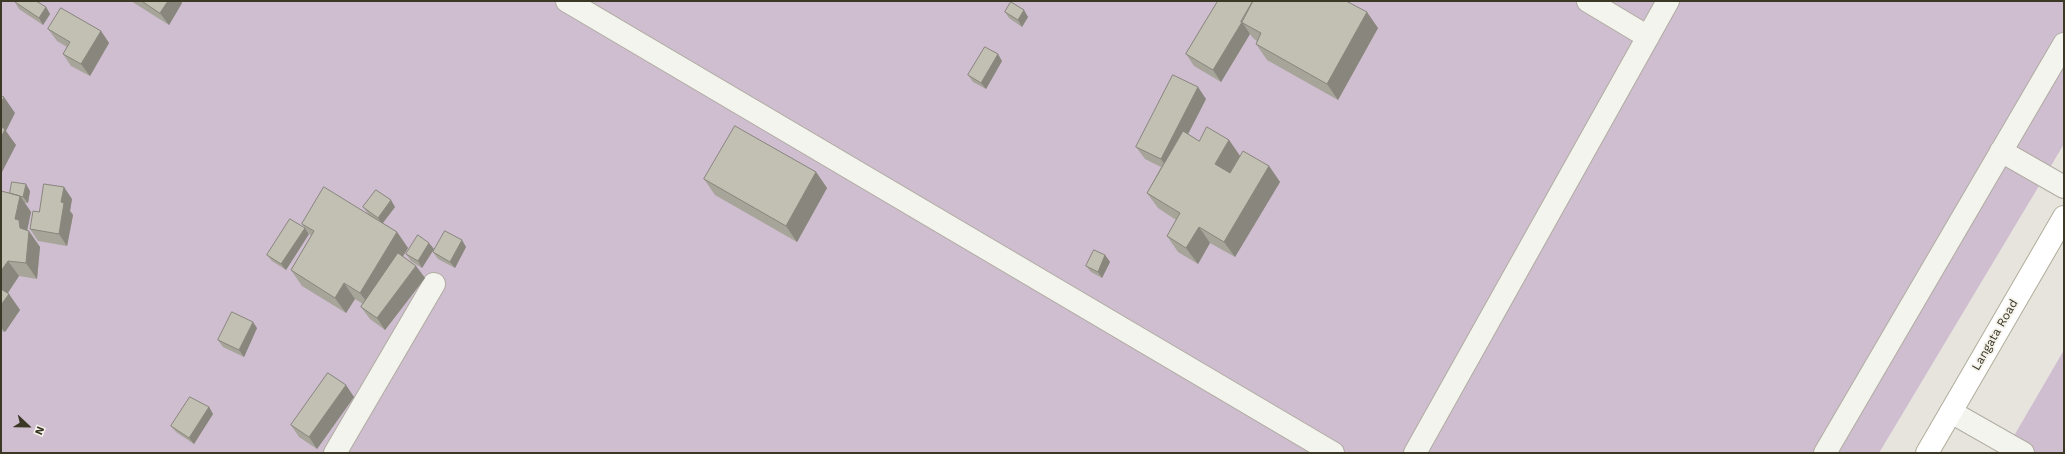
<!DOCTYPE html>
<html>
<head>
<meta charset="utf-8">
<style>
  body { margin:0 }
  #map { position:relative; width:2065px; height:454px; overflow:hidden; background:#e6e4dc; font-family:"Work Sans",sans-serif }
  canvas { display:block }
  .frame { position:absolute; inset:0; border:2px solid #3c3826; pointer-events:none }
  .north { position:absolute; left:8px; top:406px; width:40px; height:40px; -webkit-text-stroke:3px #f4f2eb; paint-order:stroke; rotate:112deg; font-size:11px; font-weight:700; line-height:16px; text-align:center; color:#3c3826 }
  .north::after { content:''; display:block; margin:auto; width:14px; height:18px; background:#3c3826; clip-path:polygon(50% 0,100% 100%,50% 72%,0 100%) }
</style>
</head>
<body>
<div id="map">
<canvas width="2065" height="454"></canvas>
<div class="frame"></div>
<div class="north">N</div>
</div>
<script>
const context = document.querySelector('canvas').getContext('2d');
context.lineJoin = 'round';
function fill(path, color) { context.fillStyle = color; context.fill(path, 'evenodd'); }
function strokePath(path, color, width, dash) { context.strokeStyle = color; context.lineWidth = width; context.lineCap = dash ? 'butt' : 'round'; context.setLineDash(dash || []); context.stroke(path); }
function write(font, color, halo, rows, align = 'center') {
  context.font = font + ' "Work Sans",sans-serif'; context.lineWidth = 3.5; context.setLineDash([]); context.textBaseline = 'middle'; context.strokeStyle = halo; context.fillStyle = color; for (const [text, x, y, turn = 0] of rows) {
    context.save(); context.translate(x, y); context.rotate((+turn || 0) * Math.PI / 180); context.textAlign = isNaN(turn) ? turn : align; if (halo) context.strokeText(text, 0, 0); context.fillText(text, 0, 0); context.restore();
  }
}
fill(new Path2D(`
  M1,1H2064V144L1879,453H1Z
  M2064,350V453H2004Z`), '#cfbdd0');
const minor = new Path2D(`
  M567,1L1333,453
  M1588,1L1648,37
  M2001,151L2064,187
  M1951,412L2023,453
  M335,453L434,284
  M1415,453L1668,1
  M1825,453L2064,44`);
const major = new Path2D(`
  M1927,453L2064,217`);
strokePath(minor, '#b0ada2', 24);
strokePath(major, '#b1ad9b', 24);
strokePath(minor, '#f4f4ee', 22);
strokePath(major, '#fff', 22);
fill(new Path2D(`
  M131,1H181L182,3L169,25Z
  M1218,1H1350L1349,3L1378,28L1338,100L1267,60L1256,44L1257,41L1253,38L1250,34L1221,82L1194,66L1186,54Z
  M15,2L46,7L50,14L43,25L19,9Z
  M1005,12L1028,17L1022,27L1009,18Z
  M48,29L101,31L109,43L90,76L71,66L63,54L67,47L57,41Z
  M1002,61L986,89L973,82L968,75Z
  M1206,99L1188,134L1199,141L1229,140L1240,156L1269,166L1280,182L1235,257L1210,243L1198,264L1178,252L1167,236L1176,220L1158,208L1147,193L1161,167L1145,159L1136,147Z
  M816,172L827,188L797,242L715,195L704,179Z
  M1,191L10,193L30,191L28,203H25L31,212L27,230L40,247L37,279L19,276L8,293L20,310L5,332L1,331Z
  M72,199L70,211L73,215L67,246L38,241L30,229Z
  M363,207H395L383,223L397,232L408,248L403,256L416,266L425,278L385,330L370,319L361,307L363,304L355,299L346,313L302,286L291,270L311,236L302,224L368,214Z
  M309,234L286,270L272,261L267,255Z
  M466,247L455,268L438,259L433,252Z
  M434,249L422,268L411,261L406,254Z
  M1105,255L1110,262L1102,278L1091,272L1086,266Z
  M257,328L244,357L223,347L218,340Z
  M354,397L317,449L299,437L291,425Z
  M209,407L213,414L194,444L176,432L171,426Z`), '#a7a59a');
fill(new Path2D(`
  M168,1H181L182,3L169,25L160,13Z
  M46,7L50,14L43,25L39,18Z
  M1024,10L1028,17L1022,27L1018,20Z
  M1367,12L1378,28L1338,100L1327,84Z
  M1242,22L1250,34L1221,82L1213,70Z
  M101,31L109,43L90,76L81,64Z
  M998,54L1002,61L986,89L981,83Z
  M1198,87L1206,99L1169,171L1161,159Z
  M4,97L15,113L6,131L16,145L1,174V103Z
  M1229,140L1240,156L1226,179L1215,164Z
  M1269,166L1280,182L1235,257L1224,242Z
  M816,172L827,188L797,242L786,226Z
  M26,184L30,191L28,203L23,197Z
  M64,187L72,199L70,211L73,215L67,246L59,234L61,202Z
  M20,196L31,212L27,231H29L40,247L37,279L26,263L20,228L15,219Z
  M391,200L395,207L382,224L378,218Z
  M1199,227L1210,243L1198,264L1186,248Z
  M305,228L309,234L286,270L281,264Z
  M397,232L408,248L371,308L360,293Z
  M462,240L466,247L455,268L450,262Z
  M429,243L434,249L422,268L418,261Z
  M1105,255L1110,262L1102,278L1098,272Z
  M8,261L19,276L3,300L1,297V271Z
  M416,266L425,278L385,330L377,318Z
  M344,283L355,299L346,313L335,298Z
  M9,294L20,310L5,332L1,327V305Z
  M253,322L257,328L244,357L239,350Z
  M346,385L354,397L317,449L309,437Z
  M209,407L213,414L194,444L189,438Z`), '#88867d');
const building = new Path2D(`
  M15,1H36L46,7L39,18L15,2Z
  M142,1H168L160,13Z
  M1218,1H1253L1242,22L1213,70L1186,54Z
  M1253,1H1346L1367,12L1327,84L1256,44L1261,33L1241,22Z
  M1011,2L1024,10L1018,20L1005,12Z
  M61,8L101,31L81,64L63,54L70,42L48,29Z
  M985,47L998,54L981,83L968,75Z
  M1173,75L1198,87L1161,159L1136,147Z
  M1,96L4,97L1,103Z
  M735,126L816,172L786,226L704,179Z
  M1,127L5,129L1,138Z
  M1207,127L1229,140L1215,164L1230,173L1243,151L1269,166L1224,242L1199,227L1186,248L1167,236L1180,213L1147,193L1183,131L1199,141Z
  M12,182L26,184L23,197L10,193Z
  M44,184L64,187L61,202L64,203L59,234L30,229L33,211L39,212Z
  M324,187L397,232L360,293L344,283L335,298L291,270L314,231L302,224Z
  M376,190L391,200L378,218L363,207Z
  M1,191L20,196L15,219L19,220L20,228L29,231L26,263L8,261L1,271Z
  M290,219L305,228L281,264L267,255Z
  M445,231L462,240L450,262L433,252Z
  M418,235L429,243L418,261L406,254Z
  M1094,250L1105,255L1098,272L1086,266Z
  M398,253L416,266L377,318L361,307Z
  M1,289L9,294L1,305Z
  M232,312L253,322L239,350L218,340Z
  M328,373L346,385L309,437L291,425Z
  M190,397L209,407L189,438L171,426Z`);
fill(building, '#c2c0b3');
strokePath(building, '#88867d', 1);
write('12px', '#3c3826', '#f4f2eb', [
  ["Langata Road",1995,335,-60]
]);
</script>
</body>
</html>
